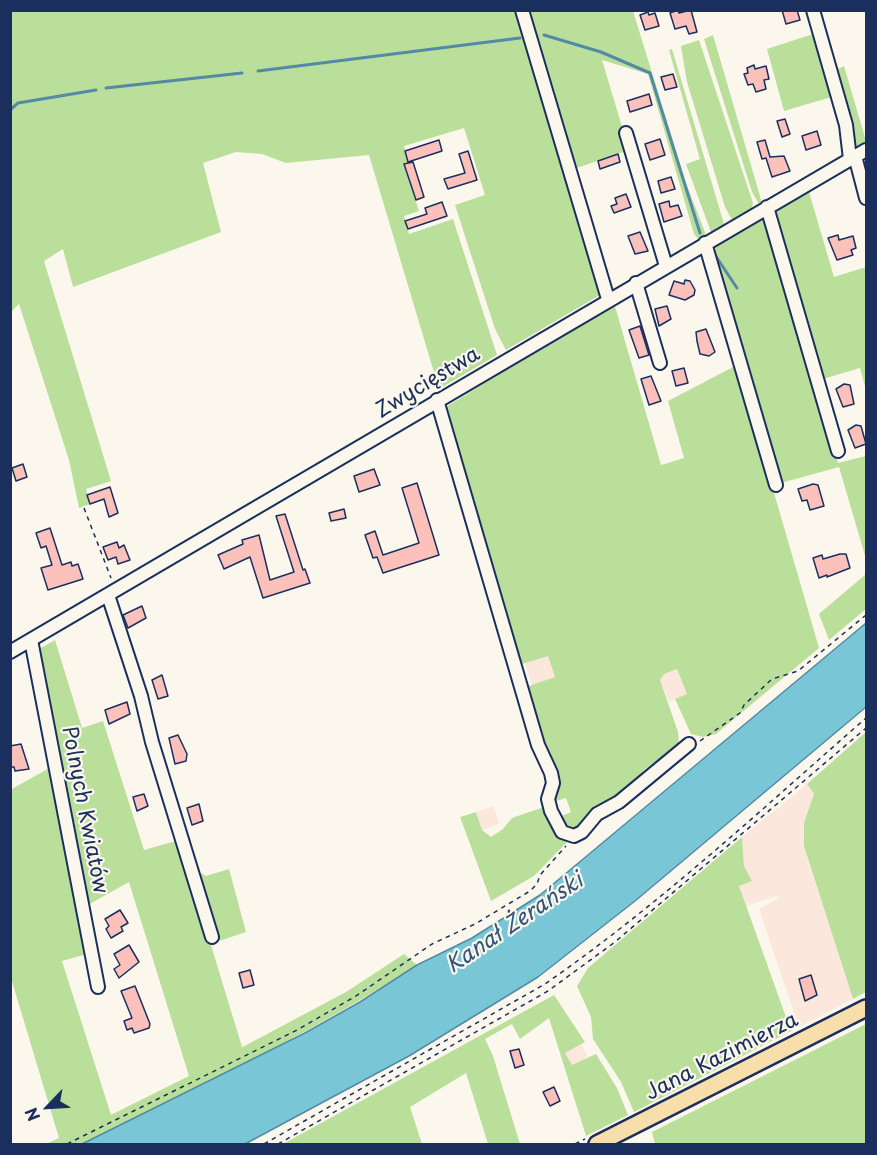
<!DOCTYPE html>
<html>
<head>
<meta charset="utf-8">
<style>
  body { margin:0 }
  #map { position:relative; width:877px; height:1155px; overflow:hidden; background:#fbf7ec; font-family:"Playpen Sans",sans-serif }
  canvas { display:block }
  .frame { position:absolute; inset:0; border:12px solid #1b2f5e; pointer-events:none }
  .north { position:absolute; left:18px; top:1077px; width:60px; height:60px; -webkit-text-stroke:4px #fbf7ec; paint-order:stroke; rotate:245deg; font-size:16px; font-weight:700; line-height:24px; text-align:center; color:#1b2f5e }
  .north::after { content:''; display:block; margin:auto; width:21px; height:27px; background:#1b2f5e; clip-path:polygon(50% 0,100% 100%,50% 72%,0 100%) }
</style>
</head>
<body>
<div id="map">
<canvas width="877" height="1155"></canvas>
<div class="frame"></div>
<div class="north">N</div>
</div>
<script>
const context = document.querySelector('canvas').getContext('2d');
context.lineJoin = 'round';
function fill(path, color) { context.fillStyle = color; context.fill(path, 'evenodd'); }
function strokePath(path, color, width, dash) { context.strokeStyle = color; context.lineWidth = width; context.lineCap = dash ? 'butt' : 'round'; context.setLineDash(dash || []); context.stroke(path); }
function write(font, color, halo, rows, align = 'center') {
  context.font = font + ' "Playpen Sans",sans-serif'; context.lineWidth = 4.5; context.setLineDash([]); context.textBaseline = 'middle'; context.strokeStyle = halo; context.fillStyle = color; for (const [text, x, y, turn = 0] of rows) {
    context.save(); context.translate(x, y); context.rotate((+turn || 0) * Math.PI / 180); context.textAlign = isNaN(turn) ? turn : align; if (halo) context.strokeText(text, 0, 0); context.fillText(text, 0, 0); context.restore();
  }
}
fill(new Path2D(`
  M548,656L555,677L532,685L525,663Z
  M677,669L687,694L669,702L660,680L664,674Z
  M807,784L814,794L804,823V846L853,999L799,1027L759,909L779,898L776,896L746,906L739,886L752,881L744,866L742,837Z
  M494,806L499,824L482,830L476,812Z
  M581,1044L588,1057L572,1066L565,1053Z`), '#fce7dd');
fill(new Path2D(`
  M11,10L515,11L600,295L506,350L495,329L455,205L485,195L464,128L404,146L408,162L404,165L419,211L404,216L409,234L453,219L497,355L439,389L369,155L286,163L262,154L236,152L203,163L221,232L73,287L63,249L44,261L111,481L86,489L90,504L79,508L69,460L19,304L11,312Z
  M529,11H633L686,183L706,235L698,239L694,234L648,74L602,60L629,150L574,169Z
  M816,33L835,96L784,111L767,49Z
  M713,35L762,203L759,204L752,192L704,39Z
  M699,40L753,203L752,208L732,220L725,207L687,82L681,46Z
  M672,49L724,224L711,232L686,164L700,159L669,50Z
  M844,66L866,141L857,147L833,71Z
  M809,192L834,277L866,267V390L860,368L823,379L776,212Z
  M766,217L838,463L866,456V559L839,467L781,483L712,249Z
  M614,303L661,465L684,458L668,401L737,365L819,648L716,734L703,737L691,734L675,699L687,694L677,669L664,674L660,680L678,732L679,745L645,769L635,784L571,833L557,818L571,812L566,798L553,802L544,747L526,687L555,677L548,656L519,665L446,407Z
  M866,574V609L829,640L819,614Z
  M55,640L82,728L103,721L144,850L179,840L242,1047L237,1050L346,992L404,954L417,965C310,1034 196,1089 82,1144H46L59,1138L11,978L10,790L53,766L87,954L62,961L111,1115L189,1076L129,882L88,905L39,649Z
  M866,732V992L853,999L804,846V823L814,794L807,784Z
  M547,806L570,839L534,876L491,901L460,817L476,812L482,830L491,837L503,829L512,818Z
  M742,837L744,866L752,881L739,886L791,1031L634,1112L621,1082L593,1039L591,1017L577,986L588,968Z
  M229,869L246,932L219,941L199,872L206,876Z
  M554,995L585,1042L565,1053L572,1065L596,1054L617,1088L628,1115L586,1136L549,1018L520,1039L512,1024L485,1039L493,1056L520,1144H488L466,1073L410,1107L422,1144H283Z
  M866,1024V1144H655L652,1132Z`), '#badf9a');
const water = new Path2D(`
  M866,623V707L635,901L538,977L409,1056L245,1144H82L305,1033L360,1002L417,965L472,938L540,895Z`);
fill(water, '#79c7d6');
strokePath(water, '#538aa6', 1.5);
strokePath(new Path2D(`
  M544,35L601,52L650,73L700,233
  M258,71L520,38
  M106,88L242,73
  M10,110L18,103L96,90
  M713,252L737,288`), '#538aa6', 3);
const building = new Path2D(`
  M678,10L679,13L691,10L697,32L689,34L686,26L675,29L670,13Z
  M782,10H797L800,20L786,24Z
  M648,12L649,15L655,13L659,26L645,30L640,15Z
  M754,65L755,69L766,66L769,79L764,80L766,89L756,92L753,84L748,85L744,74L748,73L747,68Z
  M673,74L677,87L665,90L661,77Z
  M649,94L652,105L630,112L627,101Z
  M785,119L790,134L782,137L777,121Z
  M817,131L821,145L806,150L802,136Z
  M660,139L665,155L650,160L645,144Z
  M439,140L442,151L408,162L405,151Z
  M765,140L770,157L784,156L790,171L772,177L766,158L762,159L757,142Z
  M468,151L477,180L448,189L444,179L465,173L459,154Z
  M618,154L620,162L600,169L598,161Z
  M413,162L424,197L416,200L404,164Z
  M671,177L675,189L661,193L658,181Z
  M626,194L631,207L614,213L611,206L617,204L615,198Z
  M669,201L670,207L678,205L682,216L664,222L659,204Z
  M442,202L447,216L408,229L405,221L427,214L425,208Z
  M640,232L648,251L635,254L628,236Z
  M838,235L839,240L853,236L856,248L851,250L853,255L837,260L828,238Z
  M685,280L690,281L695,290L694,295L685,300L669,295L674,281L684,284Z
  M667,306L671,319L659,326L655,309Z
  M640,326L649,355L639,358L629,330Z
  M706,329L715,352L709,356L700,354L697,341L696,332Z
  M684,368L688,383L676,386L672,371Z
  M651,376L661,401L649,405L641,379Z
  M844,384L850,385L854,404L843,407L836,389Z
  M856,425L861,426L866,444L855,448L848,430Z
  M23,464L27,477L16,481L12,468Z
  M374,469L380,485L359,492L354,476Z
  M417,483L439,555L383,573L377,557L373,558L365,535L375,531L383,555L419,543L402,488Z
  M813,484L818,485L824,506L810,510L807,500L802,501L798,489Z
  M110,487L118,513L109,517L104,499L90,504L87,495Z
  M344,509L346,518L331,521L329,513Z
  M285,514L303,570L305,569L310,583L263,598L250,557L224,569L218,555L243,544L242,540L259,535L270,580L294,572L276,516Z
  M50,528L62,565L71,562L72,566L78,564L83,579L48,590L41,568L52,565L46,546L41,548L36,533Z
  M117,542L119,548L124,545L130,560L118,564L116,557L108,560L103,547Z
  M840,554H846L850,568L827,577V575L819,578L813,558L822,555L823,559Z
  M142,606L146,618L128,628L123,615Z
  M162,675L168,696L158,699L152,680Z
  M127,702L130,714L109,724L105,710Z
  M178,735L187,754L186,761L175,764L169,738Z
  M21,744L29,769L15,771L14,767H10V746Z
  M144,794L148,806L137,811L133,797Z
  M199,804L203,821L192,825L187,808Z
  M120,910L128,923L121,927L123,931L111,938L106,929L109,926L105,919Z
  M129,945L139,962L119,978L114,969L120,965L114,954Z
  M250,970L254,985L243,988L239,973Z
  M811,975L817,995L805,1001L799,979Z
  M135,986L150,1024L149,1028L134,1033L132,1028L127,1030L124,1021L132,1018L121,991Z
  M519,1049L524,1065L515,1068L510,1051Z
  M554,1087L560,1101L550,1106L543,1092Z`);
fill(building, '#fdc1bb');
strokePath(building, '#1b2f5e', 1.5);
const minor = new Path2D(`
  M522,10L608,299
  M813,10L846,125L850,159
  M626,133L666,266
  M855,156L866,198
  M767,207L838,451
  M705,243L776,485
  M636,283L660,363
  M437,400L538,745L551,773L553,783L548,799L551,811L562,832L574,836L582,832L597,814L619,802L689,744
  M108,595L141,696L152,742L212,937
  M31,640L98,987
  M10,652L866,150`);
const major = new Path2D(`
  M597,1144L866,1008`);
strokePath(minor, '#1b2f5e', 16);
strokePath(major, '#1b2f5e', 20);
strokePath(new Path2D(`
  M84,508L111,578
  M700,741L740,713L744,705L772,679L798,671L866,615
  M67,1144L297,1030L356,996L432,944L475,924L530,891L537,884L540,875L566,846
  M264,1144L545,984C659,905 762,809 866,718
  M278,1144L548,991L615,942L866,728
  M575,1144L585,1139`), '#1b2f5e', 1.5, [4.5, 4.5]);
strokePath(minor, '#fbf7ec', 12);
strokePath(major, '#f8deab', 15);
write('21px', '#1b2f5e', '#fbf7ec', [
  ["Zwycięstwa",428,383,-31],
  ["Polnych Kwiatów",84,810,79],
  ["Jana Kazimierza",722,1057,-27]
]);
write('italic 22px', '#32557c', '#fbf7ec', [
  ["Kanał Żerański",515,924,-34]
]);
</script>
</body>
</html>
